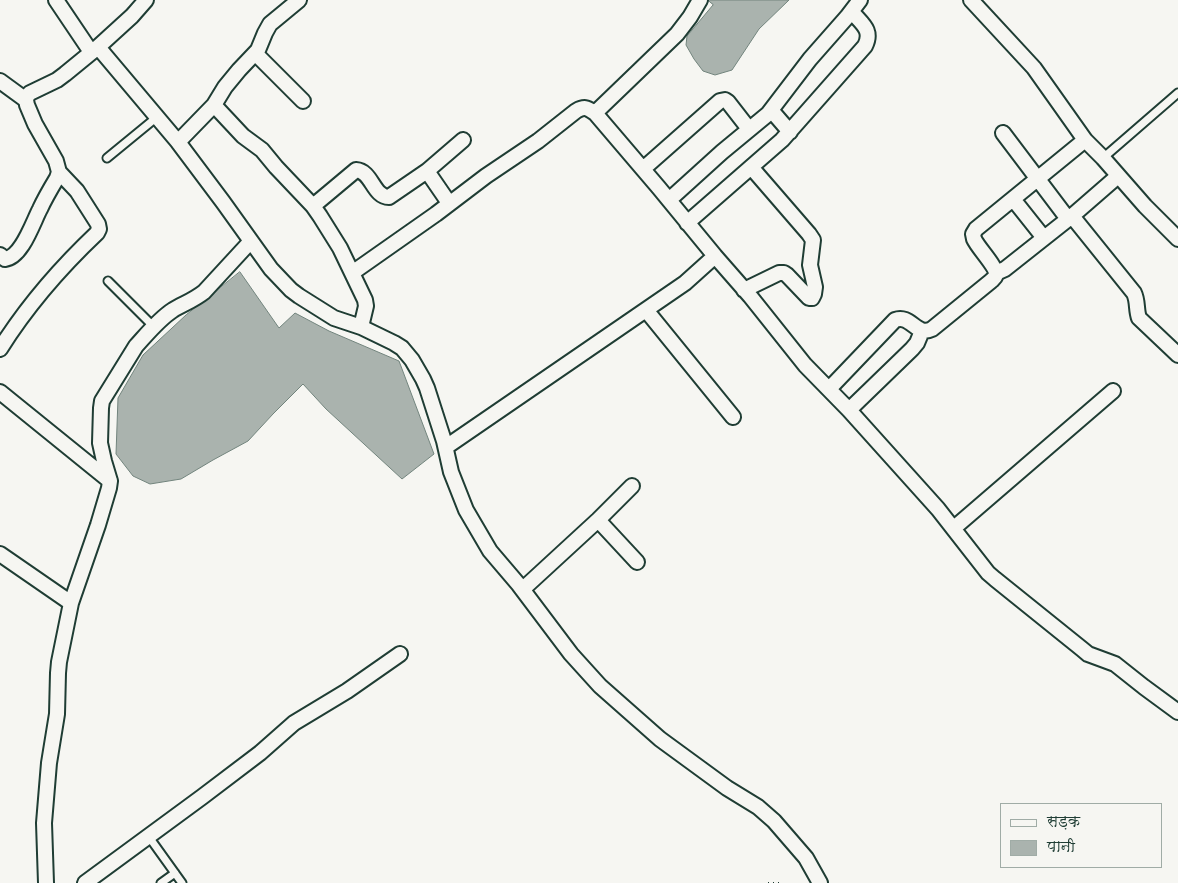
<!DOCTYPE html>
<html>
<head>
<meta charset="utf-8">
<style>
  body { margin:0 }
  #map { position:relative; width:1178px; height:883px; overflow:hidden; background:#f6f6f2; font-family:Dekko,"Playpen Sans Deva",sans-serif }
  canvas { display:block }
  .legend { position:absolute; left:1000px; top:803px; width:162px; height:65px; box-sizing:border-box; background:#f6f6f2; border:1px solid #a0aca6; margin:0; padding:6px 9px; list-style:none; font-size:15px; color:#1f3d34 }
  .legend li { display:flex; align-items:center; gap:10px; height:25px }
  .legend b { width:25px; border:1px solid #a0aca6 }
</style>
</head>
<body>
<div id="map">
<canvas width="1178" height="883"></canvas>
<ul class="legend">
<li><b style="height:6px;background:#f6f6f2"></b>सड़क</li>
<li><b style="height:14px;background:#aab3ae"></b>पानी</li>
</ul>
</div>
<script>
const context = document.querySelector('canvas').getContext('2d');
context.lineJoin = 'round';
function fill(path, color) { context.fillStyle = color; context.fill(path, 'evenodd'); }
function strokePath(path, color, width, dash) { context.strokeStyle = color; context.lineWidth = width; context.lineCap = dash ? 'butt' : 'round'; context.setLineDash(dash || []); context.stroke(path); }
const water = new Path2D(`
  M708,0H789L759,29L732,70L715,75L703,71L694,59L686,45L687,36L713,5Z
  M240,272L279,328L295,313L329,331L399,361L434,454L402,479L326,409L303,384L273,414L248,441L213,460L181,479L150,484L133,476L116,454L118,398L143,355L186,315Z`);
fill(water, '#aab3ae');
strokePath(water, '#72847d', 1);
const service = new Path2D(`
  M107,158L157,117
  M1103,158L1178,93
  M108,281L154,327
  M149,837L182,883
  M161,883L175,873`);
const minor = new Path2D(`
  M56,0L91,52
  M971,0L1034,68L1085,140L1103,158L1145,206L1178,239
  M98,47L178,142L223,202L271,269L291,290L299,296L334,318L361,327L394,343L402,348L412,360L423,379L427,388L444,441L451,472L466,510L490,551L519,585L571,654L600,686L660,739L727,788L758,807L774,821L806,858L820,883
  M256,54L303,101
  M0,81L26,100
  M214,105L243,136L262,150L276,167L313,206L320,216L340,248L365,300L366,306L361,327
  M771,110L790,132
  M595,113L677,34L690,17L700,0
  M1003,133L1068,219
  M178,142L214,105L225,87L239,70L258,50L265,33L270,24L299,0
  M643,169L720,101L725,100L728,102L749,129
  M427,171L449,203
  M1013,199L1044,238
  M669,200L722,152L768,114L810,59L847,17L860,0
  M313,206L356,170C372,171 373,197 389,197L427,171L463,140
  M1072,216L1134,293C1138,301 1136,310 1139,318L1178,355
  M687,223L782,140L865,46C873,30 862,24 852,12
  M0,255L5,259C22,257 33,222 40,209C45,198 51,188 57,178L59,172L56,161L35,124L27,105L26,100L27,96L30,93L57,80L65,74L98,47L132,16L146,0
  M352,273L436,214L486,176L538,141L576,111C585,106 587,108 595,113L659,188L715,256L750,296L805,365L849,410L938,509L988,573L995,579L1082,649L1088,654L1115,664L1144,687L1178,712
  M996,273L1005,269L1072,216L1118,176
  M744,290L779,273H784L787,275L809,298H812L814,294L815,287L810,265L813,240L809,234L751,167
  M646,310L733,417
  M0,349C27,306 60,268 97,233L99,229L98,224L77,191L59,172
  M829,389L895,320C911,314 916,337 932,329L991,281C993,279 995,278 996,275C997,267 978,248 974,239L973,234L976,229L1085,140
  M0,392L110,481
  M849,410L912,349L917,343L922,331
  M446,447L685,283L715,256
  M598,520L637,562
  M954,528L1113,391
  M0,554L71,603
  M523,589L598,520L632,486
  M46,883L44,823L49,763L57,714L58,673L59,662L71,603L98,525L109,488L110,481L104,461L100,443L101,408L102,401L136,346C147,334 159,319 173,310C183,304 194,300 204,292L251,241
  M85,883L202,797L260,753L294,723L347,691L400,654`);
strokePath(service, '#1f3d34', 11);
strokePath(minor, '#1f3d34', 18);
strokePath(new Path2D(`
  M768,883H781`), '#1f3d34', 2, [1, 4]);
strokePath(service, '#f6f6f2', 7);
strokePath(minor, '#f6f6f2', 14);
</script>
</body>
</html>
